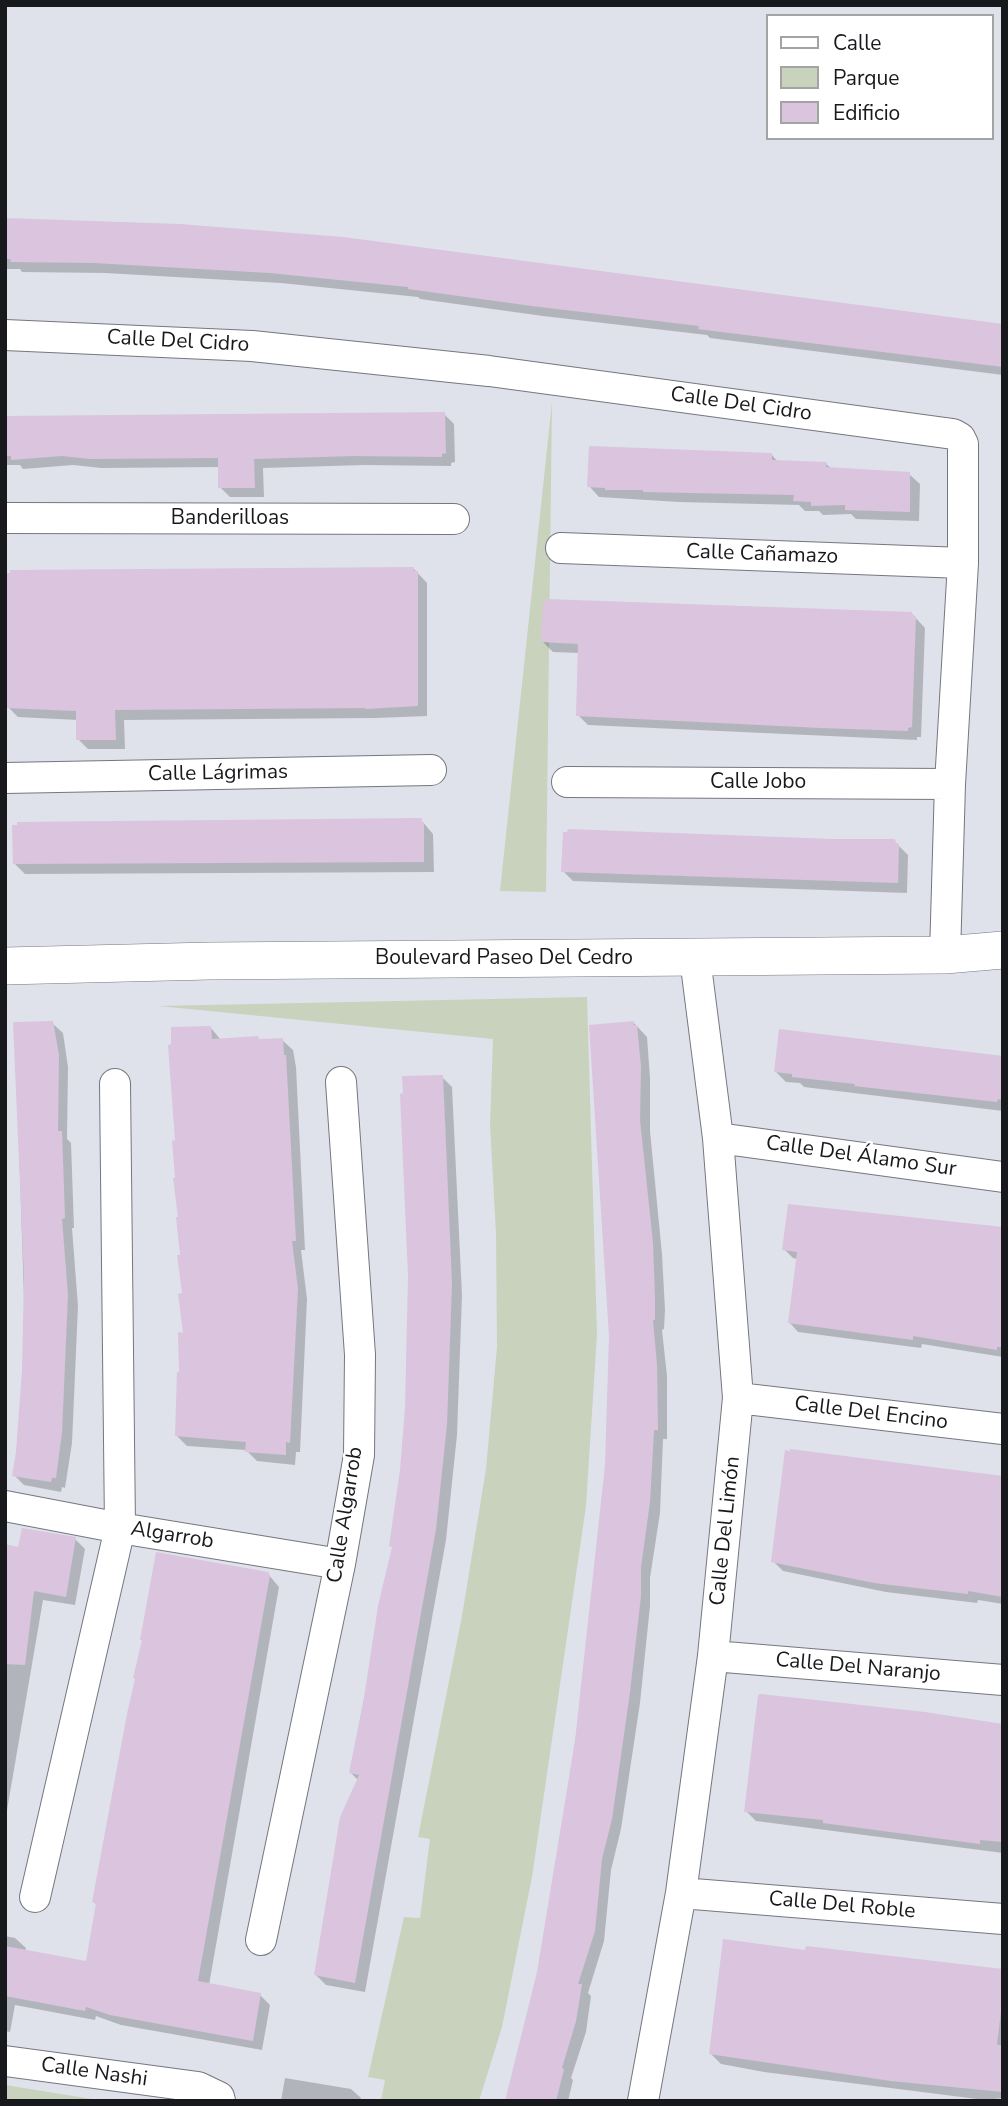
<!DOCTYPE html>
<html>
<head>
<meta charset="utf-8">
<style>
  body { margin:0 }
  #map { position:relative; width:1008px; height:2106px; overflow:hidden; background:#dfe2eb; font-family:"Nunito Sans",sans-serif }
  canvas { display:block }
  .frame { position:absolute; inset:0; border:7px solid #18191c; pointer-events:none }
  .legend { position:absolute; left:766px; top:14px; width:228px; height:126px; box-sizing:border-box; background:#fff; border:2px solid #a3a3a4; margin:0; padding:9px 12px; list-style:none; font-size:21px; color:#18191c }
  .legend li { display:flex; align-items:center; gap:14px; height:35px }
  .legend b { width:35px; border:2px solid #a3a3a4 }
</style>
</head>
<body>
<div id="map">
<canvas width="1008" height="2106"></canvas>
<div class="frame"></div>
<ul class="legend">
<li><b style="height:9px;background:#fff"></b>Calle</li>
<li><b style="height:19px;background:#c9d2bd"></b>Parque</li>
<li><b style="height:19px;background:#dac4de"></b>Edificio</li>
</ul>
</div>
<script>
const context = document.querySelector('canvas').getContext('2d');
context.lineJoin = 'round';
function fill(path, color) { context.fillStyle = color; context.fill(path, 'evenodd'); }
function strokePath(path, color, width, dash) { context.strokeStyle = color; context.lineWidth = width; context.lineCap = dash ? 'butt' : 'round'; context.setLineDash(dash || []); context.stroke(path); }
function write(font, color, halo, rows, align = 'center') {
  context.font = font + ' "Nunito Sans",sans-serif'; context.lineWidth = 5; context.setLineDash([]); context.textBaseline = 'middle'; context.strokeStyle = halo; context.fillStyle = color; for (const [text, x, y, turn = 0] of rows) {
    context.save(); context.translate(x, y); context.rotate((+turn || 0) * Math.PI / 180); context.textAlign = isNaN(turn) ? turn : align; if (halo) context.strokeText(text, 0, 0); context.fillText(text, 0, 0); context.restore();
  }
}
fill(new Path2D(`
  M552,402L546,892L500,891Z
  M587,997L597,1334L586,1506L532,1877L502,2027L479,2101H381L385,2080L368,2077L404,1917L420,1918L430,1839L418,1837L462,1616L486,1469L497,1347L496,1233L490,1124L493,1039L159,1006Z
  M5,2085L104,2101H5Z`), '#c9d2bd');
fill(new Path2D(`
  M5,220L1003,326V375L710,338L707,335L543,316L420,299L418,297L281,283L105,273L22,272L20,269H5Z
  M444,414L454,424L455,462L451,463V466L365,465L263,468L264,497H230L220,487L219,467L101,468L73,465L23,469L20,465H5V417Z
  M772,455L778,462L826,464L832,469L909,474L920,484L919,521L856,519L851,514L823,515L819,511H805L799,505L679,502L599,497L589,486Z
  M414,569L427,583V716L376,718L124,720L125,749H88L78,739V720L18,717L8,707L12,575Z
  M912,614L925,628L921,737H917V740L588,725L578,715L579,653L553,652L543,642Z
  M421,820L433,834L434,872L25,874L15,864Z
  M833,841H894L908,855L907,893L573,881L563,871Z
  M52,1023L63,1033L68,1067L67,1139L71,1143L74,1228H72L78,1306L72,1443L65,1488L62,1487L61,1492L24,1485L14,1475L18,1452L25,1331L15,1024Z
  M634,1023L647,1037L650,1078V1131L662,1254L665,1310L664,1329L662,1330L667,1376V1439H663L660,1513L650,1578V1606L640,1703L621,1829L611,1870L604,1941L588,1993L591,1996L586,2032L571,2078L573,2080L568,2101H506L539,1973L585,1678L606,1465Z
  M210,1027L221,1040H282L293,1050L296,1067L305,1250H301L307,1299L300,1452H296L295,1465L257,1461L246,1450L187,1446L177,1436L185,1334L177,1142Z
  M1003,1058V1111L804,1087L800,1083L786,1082L776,1072Z
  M442,1077L452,1087L462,1295L457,1435L446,1540L365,1992L326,1985L316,1975L359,1781L350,1772L393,1548Z
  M1003,1230V1357L922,1344L921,1348L798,1332L790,1323L798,1259L793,1258L784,1249Z
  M1003,1477V1604L978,1600L977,1603L886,1592L783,1571L773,1561Z
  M75,1539L85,1549L75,1605L43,1600L5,1822V1548L20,1549Z
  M268,1574L279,1587L209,1985L260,1995L270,2005L262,2050L121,2025L96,2016L95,2020L15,2005L10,2032L5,2031V1936L15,1938L26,1948L25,1951L88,1963L97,1905L94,1902Z
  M1003,1725V1853L756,1821L746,1811Z
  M1003,1972V2098L985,2100L764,2072L721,2064L711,2054Z
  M285,2078L351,2089L361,2098L360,2101H281Z`), '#0003');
fill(new Path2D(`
  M5,218L180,224L343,237L1003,324V367L698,329L699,326L532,306L408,289V287L270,273L94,263L11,262L10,259H5Z
  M445,412L446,453L442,454V457L354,456L254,459L255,488H218V458L90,459L62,456L11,460V456H5V416Z
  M589,446L772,453V460L827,462L826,467L910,472V512L845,510V505L811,506V502L793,501L794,495L643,492V490H605V488L587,487Z
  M414,567V571H418V706L365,709V708L115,710L116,740H76V711L6,708V573H10V570Z
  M546,599L912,612V615L916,616L912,727L908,728V731L821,728L576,716L578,644L541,642L543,602H546Z
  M422,818V822H424V862L13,864L12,825H17V822Z
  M568,829L833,839H895L896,843L899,844L898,883L561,872L563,832H567Z
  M53,1021L59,1055L58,1131H62L65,1218L62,1219L68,1295L62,1432L56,1478H52L51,1482L12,1476L16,1452L22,1370L24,1278L13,1022Z
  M634,1021V1025H637L641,1067L640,1120L653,1243L655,1299V1320H653L657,1365L658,1430H654L650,1502L641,1567V1596L630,1692L612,1819L602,1859L595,1931L578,1984H582L576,2021L562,2068L564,2069L556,2101H505L537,1972L575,1741L605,1465L609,1336L589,1025Z
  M211,1026L212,1039L258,1036L259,1039L283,1038L284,1055H286L296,1241H292L298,1289L290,1443L286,1442V1455L245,1452L246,1442L175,1436L177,1372H179L178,1332L183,1333L178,1294L182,1293L177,1255H180L176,1217H178L173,1178H175L172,1140L175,1141L168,1045L171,1044V1027Z
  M779,1029L1003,1056V1100L998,1099L997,1102L854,1086L855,1084L792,1077V1074L774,1072Z
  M443,1075L452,1284L447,1424L436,1529L355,1983L314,1975L340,1817L359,1775L349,1773L364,1698L378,1606L392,1547L389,1546L400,1470L405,1408L408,1276L400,1094L403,1093L402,1076Z
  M788,1204L1003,1227V1347H997V1350L913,1336V1340L788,1323L797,1252L782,1250Z
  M790,1449L1003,1476V1597L968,1591V1594L874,1583L771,1562L785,1450L790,1451Z
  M22,1528L76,1537L66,1597L34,1591L25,1665L5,1664V1544L18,1547Z
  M156,1552L268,1572L270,1575L198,1981L261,1993L253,2041L110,2015L86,2007L85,2011L5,1996V1946L86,1961L96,1903L92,1902L127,1714L135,1679L133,1678L142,1640H140Z
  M761,1694L925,1712L1003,1724V1842L980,1840V1844L823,1823V1820L744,1812L758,1695Z
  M723,1939L805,1950L806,1946L1003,1969V1995L997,2045H1003V2092L891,2081L709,2054Z`), '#dac4de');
const minor = new Path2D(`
  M5,335L252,346L489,371L953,434L960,438L963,444V563L950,784L945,955
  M5,518L454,519
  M561,548L963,563
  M5,778L431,770
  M567,782L950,784
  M718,1138L1003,1177
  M738,1398L1003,1429
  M5,1506L120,1528L340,1564
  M713,1656L1003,1680
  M681,1893L1003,1919
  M35,1897L120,1528L115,1084
  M261,1940L340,1564L359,1455L360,1355L341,1082
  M5,2061L198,2087L219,2097L220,2101
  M643,2101L681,1893L713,1656L738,1398L718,1138L695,958`);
const tertiary = new Path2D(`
  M5,966L210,961L945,955L1003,950`);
strokePath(minor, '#75777f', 32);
strokePath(tertiary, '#75777f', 38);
strokePath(minor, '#fff', 30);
strokePath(tertiary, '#fff', 37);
write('21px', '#18191c', '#fff', [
  ["Calle Del Cidro",178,342,3],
  ["Calle Del Cidro",741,405,8],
  ["Banderilloas",230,519],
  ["Calle Cañamazo",762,555,2],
  ["Calle Lágrimas",218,774,-1],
  ["Calle Jobo",758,783],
  ["Boulevard Paseo Del Cedro",504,959],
  ["Calle Del Álamo Sur",861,1157,8],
  ["Calle Del Encino",871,1414,7],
  ["Calle Algarrob",346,1515,-81],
  ["Calle Del Limón",726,1531,-84],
  ["Algarrob",172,1536,9],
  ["Calle Del Naranjo",858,1668,5],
  ["Calle Del Roble",842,1906,5],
  ["Calle Nashi",94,2073,8]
]);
</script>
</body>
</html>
